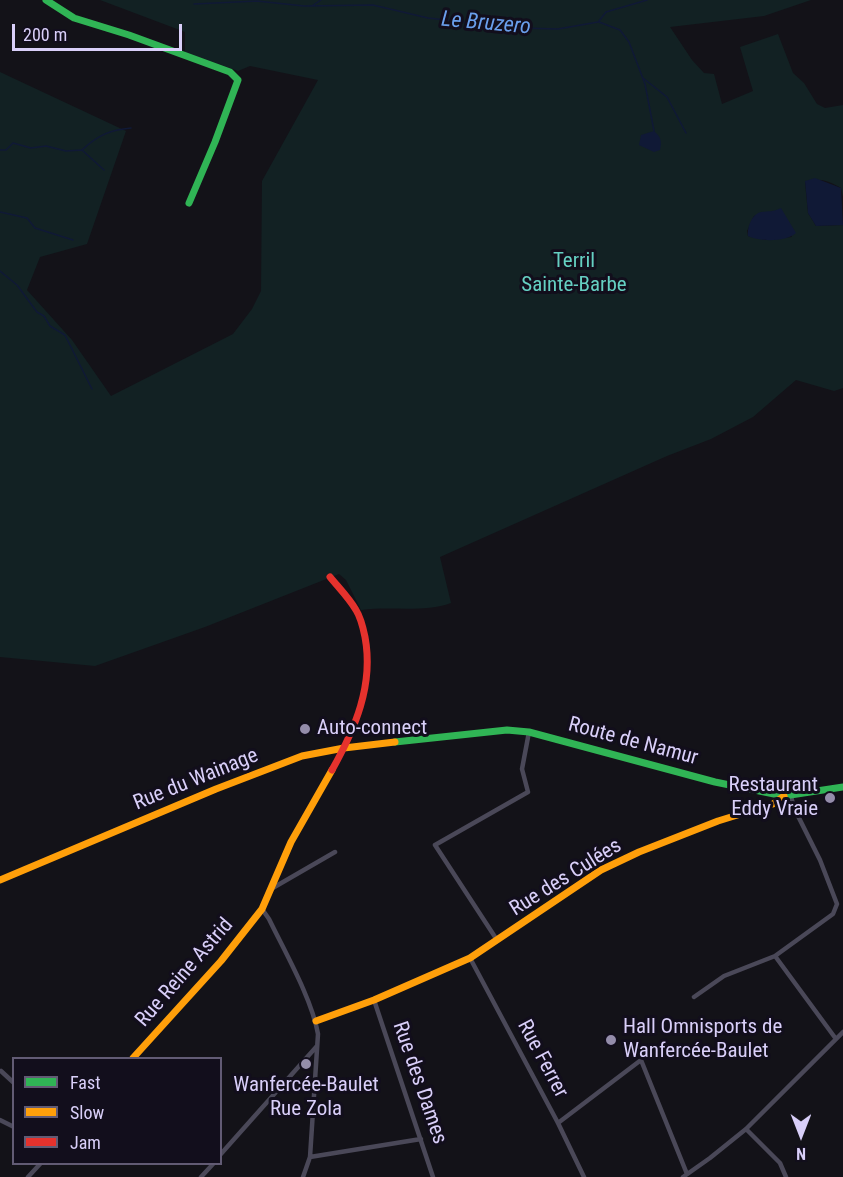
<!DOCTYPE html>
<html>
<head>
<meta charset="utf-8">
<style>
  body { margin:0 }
  #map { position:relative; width:843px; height:1177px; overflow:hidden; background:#131218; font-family:"Roboto Condensed",sans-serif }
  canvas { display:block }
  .legend { position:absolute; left:12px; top:1057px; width:210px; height:108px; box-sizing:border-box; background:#120e1c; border:2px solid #625b74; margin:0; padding:8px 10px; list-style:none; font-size:18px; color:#d9cff9 }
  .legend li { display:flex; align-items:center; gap:12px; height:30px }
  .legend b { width:30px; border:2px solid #625b74 }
  .north { position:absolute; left:771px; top:1105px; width:60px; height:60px; -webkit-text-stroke:4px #120e1c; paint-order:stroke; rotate:180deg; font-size:16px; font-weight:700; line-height:24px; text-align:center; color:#d9cff9 }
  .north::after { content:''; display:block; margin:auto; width:21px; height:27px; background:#d9cff9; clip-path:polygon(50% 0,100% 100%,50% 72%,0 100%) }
  .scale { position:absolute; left:12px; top:24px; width:170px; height:27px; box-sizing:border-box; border:3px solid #d9cff9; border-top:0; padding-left:8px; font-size:18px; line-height:21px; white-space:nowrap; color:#d9cff9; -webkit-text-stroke:4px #120e1c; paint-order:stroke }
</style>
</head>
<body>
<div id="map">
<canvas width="843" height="1177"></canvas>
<ul class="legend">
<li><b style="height:8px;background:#30b455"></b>Fast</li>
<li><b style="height:8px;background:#ff9f0a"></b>Slow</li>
<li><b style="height:8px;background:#e5322d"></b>Jam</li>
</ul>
<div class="north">N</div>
<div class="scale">200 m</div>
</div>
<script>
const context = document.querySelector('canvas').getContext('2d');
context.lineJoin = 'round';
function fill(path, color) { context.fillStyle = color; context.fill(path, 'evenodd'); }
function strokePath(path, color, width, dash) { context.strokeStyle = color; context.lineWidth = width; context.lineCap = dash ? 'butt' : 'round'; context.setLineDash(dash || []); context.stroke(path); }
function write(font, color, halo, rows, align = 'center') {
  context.font = font + ' "Roboto Condensed",sans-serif'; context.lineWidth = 6; context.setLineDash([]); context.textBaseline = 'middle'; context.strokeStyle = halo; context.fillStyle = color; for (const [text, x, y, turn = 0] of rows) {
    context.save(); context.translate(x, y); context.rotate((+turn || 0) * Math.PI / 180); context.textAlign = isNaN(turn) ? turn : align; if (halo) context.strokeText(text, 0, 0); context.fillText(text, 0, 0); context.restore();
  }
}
fill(new Path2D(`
  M100,0H811L764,16L670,27L692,60L704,73L714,74L722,104L753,91L740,47L778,34L793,73L804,83L817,104L825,108L843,105V197L841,188C830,181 817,177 805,182L808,213L816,226L843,225V388L834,391L796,380L753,417L711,439L667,456L440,557L451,603C424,613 391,606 361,610L346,580L339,574L205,627L95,666L0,657V72L126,131L87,244L40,257L27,290L72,340L111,396L233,334L252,309L261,291L262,181L318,80L250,66L238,71L185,52V32ZM774,212L792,237L766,240L748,236L747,231L754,216Z`), '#122123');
fill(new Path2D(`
  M654,131C661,137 662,141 660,150L654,152L639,145L641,135Z
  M815,178L841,188L843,225L816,226L808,213L805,181Z
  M781,208L796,233C786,242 760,242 748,236C747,227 752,214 761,212C769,211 773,212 781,208Z`), '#101936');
strokePath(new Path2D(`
  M194,4L257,1L304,6L373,5L428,18L519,28L558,29L598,22
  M312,6L321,0
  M599,21L606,12L647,0
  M599,22L620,30L629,42L645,84L654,131
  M643,78L667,97L686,133
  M0,150H6L13,143L31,148L46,146L66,151L82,150L104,170
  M82,150C98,135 110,130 131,128
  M0,212L27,218L35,228L73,240
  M0,271L17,285L37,312L44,316L50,326L65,335L92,389`), '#101936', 1.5);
strokePath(new Path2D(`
  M791,796L794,808L820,860L837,904L833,914L775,956L836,1039
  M271,889L335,852
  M262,909L269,919C285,952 312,999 318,1034L310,1157L303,1177
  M497,940L435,845L528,792L522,769L529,732
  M470,958L558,1123L584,1177
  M694,997L724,976L775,956
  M374,1000L433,1177
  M1,1071L14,1083
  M0,1120L14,1127
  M558,1123L641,1060L687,1174
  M746,1129L780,1163L786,1177
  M220,1155L317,1046
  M310,1157L421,1139
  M28,1177L40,1164
  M201,1177L213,1164
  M683,1177L710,1158L746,1129L843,1032`), '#4a4858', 4.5);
strokePath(new Path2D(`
  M46,0L74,18L129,35L230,72L238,80L215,142L189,203
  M395,742L507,730L529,732L715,782L784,796L843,787`), '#30b455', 7);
strokePath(new Path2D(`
  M0,880L216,789L302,756L344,748L395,742
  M316,1021L374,1000L470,958L601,870L639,852L718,821L773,804L784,796
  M133,1058L221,961L262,909L291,842L332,770`), '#ff9f0a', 7);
strokePath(new Path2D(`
  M330,577C339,588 349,598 356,610C361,618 363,627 365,637C374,685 355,729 332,770`), '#e5322d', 7);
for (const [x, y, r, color] of [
  [305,729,6,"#948daa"],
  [830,798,6,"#948daa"],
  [611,1040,6,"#948daa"],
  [306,1064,6,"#948daa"]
]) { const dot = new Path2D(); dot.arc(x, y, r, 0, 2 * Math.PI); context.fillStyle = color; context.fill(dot); strokePath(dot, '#120e1c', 2); }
write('21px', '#65cfc2', '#120e1c', [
  ["Terril",574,262],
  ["Sainte-Barbe",574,286]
]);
write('21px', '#d9cff9', '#120e1c', [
  ["Auto-connect",317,729],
  ["Restaurant",818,786,"right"],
  ["Eddy Vraie",818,810,"right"],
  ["Hall Omnisports de",623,1028],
  ["Wanfercée-Baulet",623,1052],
  ["Wanfercée-Baulet",306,1086,"center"],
  ["Rue Zola",306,1110,"center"]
], 'left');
write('21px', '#d9cff9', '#120e1c', [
  ["Route de Namur",633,742,15],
  ["Rue du Wainage",196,780,-22],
  ["Rue des Culées",566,878,-32],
  ["Rue Reine Astrid",185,973,-49],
  ["Rue Ferrer",542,1059,62],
  ["Rue des Dames",419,1083,71]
]);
write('italic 22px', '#6a9fec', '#120e1c', [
  ["Le Bruzero",486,24,5]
]);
</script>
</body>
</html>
